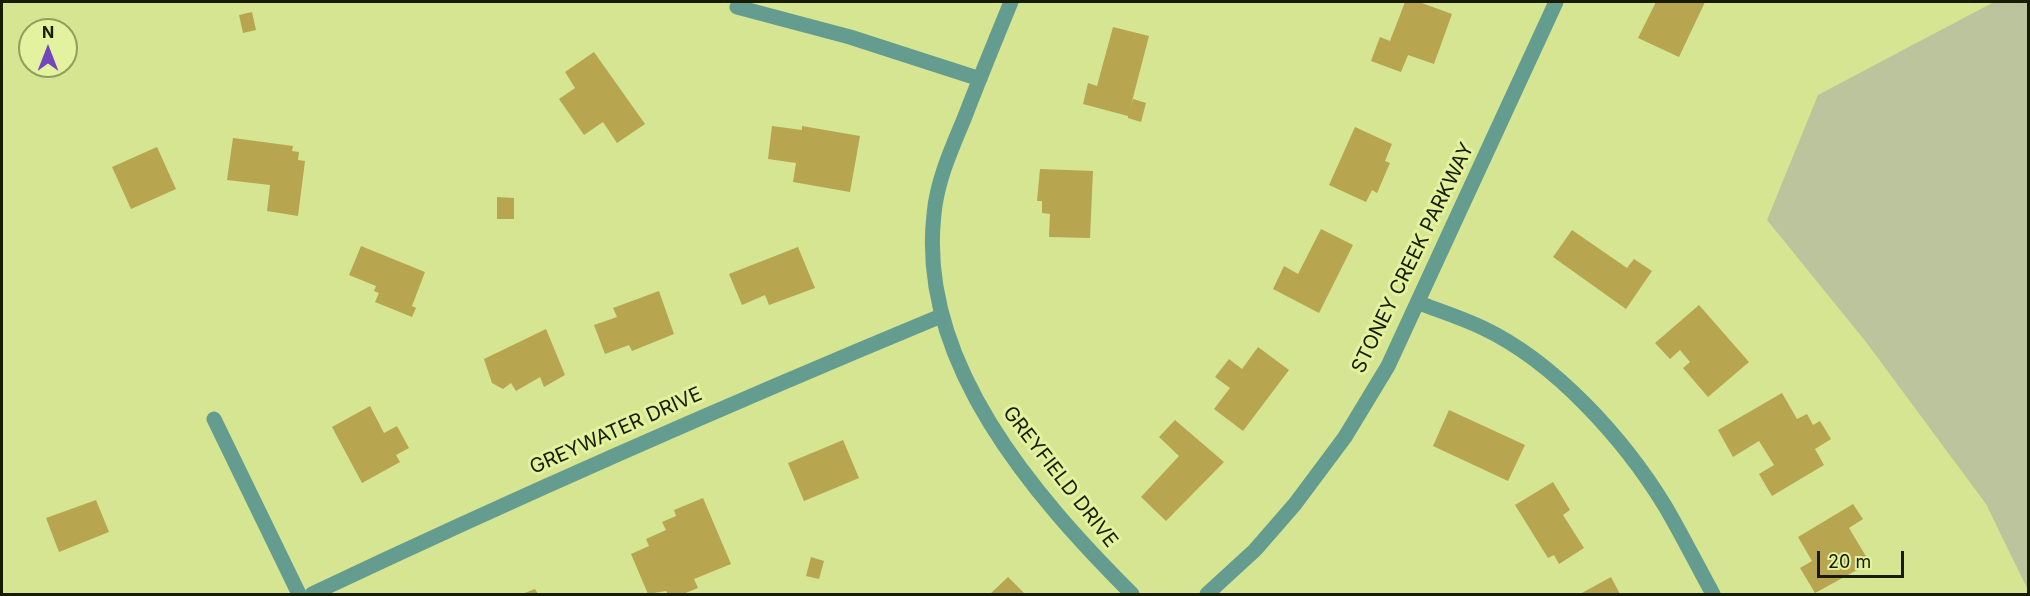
<!DOCTYPE html>
<html>
<head>
<meta charset="utf-8">
<style>
  body { margin:0 }
  #map { position:relative; width:2030px; height:596px; overflow:hidden; background:#d5e591; font-family:Inter,sans-serif }
  canvas { display:block }
  .frame { position:absolute; inset:0; border:3px solid #171c00; pointer-events:none }
  .north { position:absolute; left:18px; top:18px; width:60px; height:60px; box-sizing:border-box; background:#e2f29e; border:2px solid #919c5f; border-radius:50%; rotate:0deg; font-size:16px; font-weight:700; line-height:24px; text-align:center; color:#171c00 }
  .north::after { content:''; display:block; margin:auto; width:21px; height:27px; background:#7446be; clip-path:polygon(50% 0,100% 100%,50% 72%,0 100%) }
  .scale { position:absolute; left:1817px; top:551px; width:87px; height:27px; box-sizing:border-box; border:3px solid #171c00; border-top:0; padding-left:8px; font-size:18px; line-height:21px; white-space:nowrap; color:#171c00; -webkit-text-stroke:4px #e2f29e; paint-order:stroke }
</style>
</head>
<body>
<div id="map">
<canvas width="2030" height="596"></canvas>
<div class="frame"></div>
<div class="north">N</div>
<div class="scale">20 m</div>
</div>
<script>
const context = document.querySelector('canvas').getContext('2d');
context.lineJoin = 'round';
function fill(path, color) { context.fillStyle = color; context.fill(path, 'evenodd'); }
function strokePath(path, color, width, dash) { context.strokeStyle = color; context.lineWidth = width; context.lineCap = dash ? 'butt' : 'round'; context.setLineDash(dash || []); context.stroke(path); }
function write(font, color, halo, rows, align = 'center') {
  context.font = font + ' Inter,sans-serif'; context.lineWidth = 6; context.setLineDash([]); context.textBaseline = 'middle'; context.strokeStyle = halo; context.fillStyle = color; for (const [text, x, y, turn = 0] of rows) {
    context.save(); context.translate(x, y); context.rotate((+turn || 0) * Math.PI / 180); context.textAlign = isNaN(turn) ? turn : align; if (halo) context.strokeText(text, 0, 0); context.fillText(text, 0, 0); context.restore();
  }
}
fill(new Path2D(`
  M1994,2H2028V590L1986,504L1866,342L1767,220L1818,95Z`), '#bcc49d');
fill(new Path2D(`
  M1405,2H1419L1452,14L1434,64L1408,55L1401,72L1371,61L1380,37L1390,41Z
  M1656,2H1705L1679,57L1638,38Z
  M252,12L256,30L243,33L239,15Z
  M1113,27L1149,36L1130,109L1133,99L1146,103L1141,122L1128,118V116L1083,104L1088,83L1097,86Z
  M594,52L645,124L617,143L603,122L584,135L559,99L575,88L565,72Z
  M772,126L802,130V126L860,136L850,192L793,182L796,163L768,159Z
  M1355,127L1392,144L1385,161L1390,163L1377,193L1372,190L1366,202L1329,185Z
  M233,138L293,146L292,151L299,152L298,160L305,161L298,216L267,211L270,185L227,180Z
  M157,147L176,189L131,209L112,167Z
  M1040,169L1093,171L1090,238L1049,237L1050,214L1042,213V201H1037Z
  M497,197L514,198V219H497Z
  M1321,229L1353,245L1319,313L1273,289L1284,266L1298,274Z
  M1572,230L1627,268L1634,259L1652,271L1626,309L1553,257Z
  M361,246L425,272L412,306L416,308L412,317L375,302L379,293L374,291L376,286L349,275Z
  M798,247L815,288L769,305L765,295L742,305L729,274Z
  M659,291L674,334L632,351L629,345L605,354L594,325L617,317L613,308Z
  M1699,305L1749,362L1708,397L1683,368L1690,362L1680,350L1670,359L1655,343Z
  M546,329L565,375L544,387L540,377L516,391L511,383L503,389L492,383L484,359Z
  M1258,347L1289,370L1243,431L1214,409L1230,388L1215,377L1229,359L1242,369Z
  M1782,393L1797,419L1807,414L1813,425L1820,421L1831,439L1815,449L1824,465L1772,496L1759,474L1774,465L1759,441L1733,457L1718,430Z
  M370,406L384,433L397,426L409,448L396,455L400,462L362,483L332,427Z
  M1449,410L1525,445L1508,481L1433,446Z
  M1175,420L1224,462L1166,521L1141,497L1179,456L1159,437Z
  M843,440L859,478L804,501L788,463Z
  M1553,482L1570,510L1563,515L1584,548L1559,564L1554,555L1548,558L1515,505Z
  M703,498L731,564L694,579L698,588L683,594H668L666,591L648,594L631,554L649,546L646,539L666,530L662,522L676,516L674,510Z
  M96,500L109,532L59,552L46,518Z
  M1853,504L1863,519L1849,528L1870,563L1815,593L1800,568L1812,561L1798,537Z
  M811,557L824,561L819,579L806,576Z
  M1008,577L1025,594H990Z
  M1611,577L1620,594H1580Z
  M535,589L538,594H522Z`), '#b8a54f');
strokePath(new Path2D(`
  M1011,2C995,41 979,80 964,119C951,150 937,181 934,214C917,362 1034,496 1132,594
  M737,7L850,37L980,79
  M1419,303C1440,311 1462,318 1483,328C1555,362 1624,439 1665,506C1682,535 1697,565 1713,594
  M214,419L299,594
  M312,594C519,496 729,404 941,316
  M1207,594L1255,550L1295,504L1345,437L1388,366L1556,2`), '#649d8f', 15);
write('20px', '#171c00', '#e2f29e', [
  ["STONEY CREEK PARKWAY",1413,258,-64],
  ["GREYWATER DRIVE",616,431,-24],
  ["GREYFIELD DRIVE",1060,477,52]
]);
</script>
</body>
</html>
